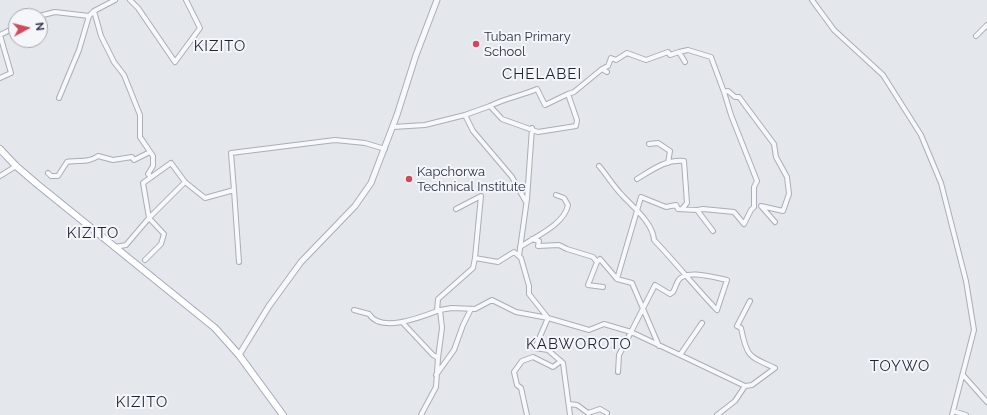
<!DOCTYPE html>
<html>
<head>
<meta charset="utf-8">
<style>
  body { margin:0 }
  #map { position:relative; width:987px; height:415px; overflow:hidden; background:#e4e7ec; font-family:Raleway,sans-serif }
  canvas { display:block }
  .north { position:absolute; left:8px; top:8px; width:40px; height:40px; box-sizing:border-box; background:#f4f6f9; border:1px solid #a4a8b1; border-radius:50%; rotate:83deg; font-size:11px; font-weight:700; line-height:16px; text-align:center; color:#2b3445 }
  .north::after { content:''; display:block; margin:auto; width:14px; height:18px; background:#d1495b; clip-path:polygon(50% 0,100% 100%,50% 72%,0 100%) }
</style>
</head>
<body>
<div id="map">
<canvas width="987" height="415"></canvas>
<div class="north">N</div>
</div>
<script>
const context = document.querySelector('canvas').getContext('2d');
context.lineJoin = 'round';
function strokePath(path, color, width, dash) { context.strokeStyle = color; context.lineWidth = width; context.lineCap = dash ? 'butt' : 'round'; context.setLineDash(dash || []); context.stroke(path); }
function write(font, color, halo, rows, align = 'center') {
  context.font = font + ' Raleway,sans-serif'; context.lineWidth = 4; context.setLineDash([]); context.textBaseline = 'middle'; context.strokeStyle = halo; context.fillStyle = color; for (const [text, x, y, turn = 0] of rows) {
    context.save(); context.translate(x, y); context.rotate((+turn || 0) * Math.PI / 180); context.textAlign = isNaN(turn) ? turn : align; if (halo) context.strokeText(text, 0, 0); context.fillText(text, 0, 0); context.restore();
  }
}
const minor = new Path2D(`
  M115,0L94,11L101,36L114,62L124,75L140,115V137L153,156V166L148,174L151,177
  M130,0L138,8L175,62L200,28L186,0
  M812,0L834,30L883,75L921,135L941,183L966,281L974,330L952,415
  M39,16L55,12L89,16
  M0,35L16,27
  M976,36L987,25
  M679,52L688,50L711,57L724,92
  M602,69L608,66L611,58L616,60L627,53L646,60L668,52L670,55L679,52L685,62
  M0,78L11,73L0,35
  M568,94L574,92L602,69L607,72
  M59,98L79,50L89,16L94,11
  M490,106C505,98 521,96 537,89L545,105L568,94L577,120L576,126L538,132L502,119L490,106L465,115L473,131L512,177L526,202
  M393,127L425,125L465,115
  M649,144L658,143L670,151L668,163
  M599,166C607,175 613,186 622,195C633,207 653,223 654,240C676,263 695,287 717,310L727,280C716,278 685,268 678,281C676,284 675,289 673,292L670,294L655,285L631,332L680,355L702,323
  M48,173L51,176H58L67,162C77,160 89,163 98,156L113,160L132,157L134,160L150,152
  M0,176L16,166
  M637,179C652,170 666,159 684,161L687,203L682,209
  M185,182L205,198L234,190L239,262
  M234,190L231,153L335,140L365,143L385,149
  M456,209L481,196L475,258
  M697,210L703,209L734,212L744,224L751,210L754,207V187L757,181L731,115L724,92L728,91L735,97H739L774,144L776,157L787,177L789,194L783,211L761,206L775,222
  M532,239L539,241L538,246L559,245L567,249L593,257L597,262
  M115,247L126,245L149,218L143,183L171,163L185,182L149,218L164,234L161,244L145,260
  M520,247C536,236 564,225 568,205L564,198L556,195
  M519,256L527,199L532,128
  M617,279L641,197L666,207L676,205L678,209L697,210L713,231
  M603,287L588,285L597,262L600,259L617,279L632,283L659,346
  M354,310L369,314C381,334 424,316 440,310L442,328L438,358L433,355L402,322
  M437,311L438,299L473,268L475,258L498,262L514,252L521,258L529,286V294L548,318L516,312L492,300L475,309L452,308L440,310
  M680,355L745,386L752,385L775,368C749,356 747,358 741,328L737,326L750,301
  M436,375L454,350L463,325L471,309
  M963,375L987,402
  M569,404L577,405L588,413L600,409L607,413
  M953,411L966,415
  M421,415L436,387L438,358
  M527,415L521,388L517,385L514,372L522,361L533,357L553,367L561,361
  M570,415L563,363L548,350L535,348L548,318L589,330L604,324L631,332L619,355L618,372
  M717,415L735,401L745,386`);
const tertiary = new Path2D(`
  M239,355L269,306L301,262L355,206L371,183L397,115L416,55L437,0`);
const primary = new Path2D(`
  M0,149L16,166L37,184L215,328L239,355L283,415`);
strokePath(minor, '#a9aeb7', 6);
strokePath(tertiary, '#a9aeb7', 7);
strokePath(primary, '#a3abb8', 8);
strokePath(minor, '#f7f8fa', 4);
strokePath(tertiary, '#f7f8fa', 5);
strokePath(primary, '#fff', 6);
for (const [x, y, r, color] of [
  [476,44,4,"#d1495b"],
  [409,179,4,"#d1495b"]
]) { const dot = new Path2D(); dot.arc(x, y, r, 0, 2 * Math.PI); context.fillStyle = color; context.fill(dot); strokePath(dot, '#f4f6f9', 1.5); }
write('13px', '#2b3445', '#f4f6f9', [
  ["Tuban Primary",484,37],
  ["School",484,52],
  ["Kapchorwa",417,172],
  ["Technical Institute",417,187]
], 'left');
context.letterSpacing = '1px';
write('15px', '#1d2536', '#f4f6f9', [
  ["KIZITO",220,46],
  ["CHELABEI",542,74],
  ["KIZITO",93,233],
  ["KABWOROTO",579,344],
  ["TOYWO",900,366],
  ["KIZITO",142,402]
]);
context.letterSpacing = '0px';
</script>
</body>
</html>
